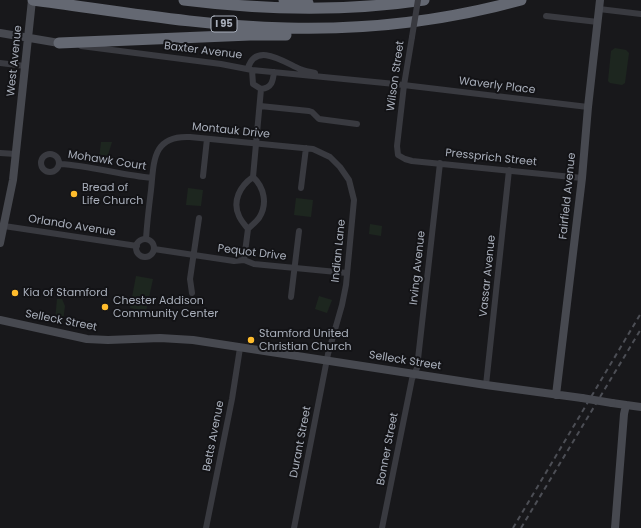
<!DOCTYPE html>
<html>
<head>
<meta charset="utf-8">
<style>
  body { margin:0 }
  canvas { display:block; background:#18181b }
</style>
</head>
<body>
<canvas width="641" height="528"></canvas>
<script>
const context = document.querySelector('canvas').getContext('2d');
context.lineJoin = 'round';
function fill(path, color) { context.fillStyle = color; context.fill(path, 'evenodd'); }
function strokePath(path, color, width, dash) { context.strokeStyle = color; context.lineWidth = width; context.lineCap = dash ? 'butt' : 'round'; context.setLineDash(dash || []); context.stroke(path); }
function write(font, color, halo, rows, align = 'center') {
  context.font = font + ' Poppins,sans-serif'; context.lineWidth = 4; context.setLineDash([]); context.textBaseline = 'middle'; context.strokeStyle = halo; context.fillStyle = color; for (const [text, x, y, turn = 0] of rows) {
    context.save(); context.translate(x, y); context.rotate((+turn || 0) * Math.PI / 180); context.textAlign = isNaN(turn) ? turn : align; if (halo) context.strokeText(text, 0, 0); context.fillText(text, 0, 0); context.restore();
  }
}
fill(new Path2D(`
  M615,48L626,50L629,53L625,83L622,85L610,83L608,81L611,51Z
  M101,142H112L106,161L99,159Z
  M188,188L203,190L201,206L186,205Z
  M296,198L313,200L311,217L294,215Z
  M370,224L382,226L381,236L369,234Z
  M136,276L153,279L146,311L130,308Z
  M319,296L332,300L327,313L315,309Z
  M57,299H62L65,306L63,322L55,321Z`), '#1d261f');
strokePath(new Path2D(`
  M599,9L641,14
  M546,16L598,22
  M412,37L404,85L397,146L398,155L405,159L412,161L582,178
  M81,46L221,64L252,70L395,84L588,107
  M0,63L25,66
  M248,68C256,42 284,62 300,69C305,71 310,72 315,73
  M252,70L253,84L261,89C272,88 273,81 274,72
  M260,106L309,111L312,112L319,119L357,124
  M0,153L16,154
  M41 163a9 9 0 1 1 18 0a9 9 0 1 1-18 0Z
  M60,164C91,166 121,175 152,178
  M203,176L207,139
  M253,177L261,89
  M301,188L306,148
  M4,226L137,246
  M248,229C245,225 241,221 239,216C232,201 240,186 253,177
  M248,229C252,225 256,222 259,218C268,204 264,187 253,177
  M146,239C147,223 149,206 151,190C154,162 152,135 190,137L313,149L330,157L340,167L349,180L354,200L346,285L342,305L328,354L294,528
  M136 248a9 9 0 1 1 18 0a9 9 0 1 1-18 0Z
  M154,249L234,261L244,260L254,264L347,273
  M244,260L248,229
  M192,293L190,279L199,218
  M291,297L299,231
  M486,385L509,170
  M206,528L232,399L240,348
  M382,528L412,379L417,368L440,163`), '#393a40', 6);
strokePath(new Path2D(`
  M0,33L59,43
  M0,243L13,180L32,0
  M0,320L87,339L108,340L160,338L193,340L486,385L582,398
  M556,395L582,178L588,107L600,0
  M612,403L641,407
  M615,528L624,414L626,405`), '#474950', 8);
strokePath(new Path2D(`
  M33,0C117,11 202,26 287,28C365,30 445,21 521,0
  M184,0C264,10 344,12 424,0
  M284,0L308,3
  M59,43L250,35H286`), '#646872', 11);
strokePath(new Path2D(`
  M513,528L641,313
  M521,528L641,329`), '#4c4e55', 2, [5, 4]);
strokePath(new Path2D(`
  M412,37L418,0`), '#393a40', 6);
strokePath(new Path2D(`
  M582,398L612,403`), '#474950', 8);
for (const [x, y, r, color] of [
  [74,194,4,"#ffbc2c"],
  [15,293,4,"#ffbc2c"],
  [105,307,4,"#ffbc2c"],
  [251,340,4,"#ffbc2c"]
]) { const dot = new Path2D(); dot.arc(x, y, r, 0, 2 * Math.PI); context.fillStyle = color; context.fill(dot); strokePath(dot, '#131316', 1.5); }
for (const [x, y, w] of [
  [224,24,26]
]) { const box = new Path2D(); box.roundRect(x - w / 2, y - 8, w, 16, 3); context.fillStyle = '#131316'; context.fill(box); strokePath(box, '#a9afbb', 1); }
write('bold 10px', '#a9afbb', null, [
  ["I 95",224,24]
]);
write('11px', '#a9afbb', '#131316', [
  ["Baxter Avenue",203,51,7],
  ["West Avenue",15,61,-84],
  ["Wilson Street",396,76,-82],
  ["Waverly Place",497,86,7],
  ["Montauk Drive",231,131,6],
  ["Pressprich Street",491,158,6],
  ["Mohawk Court",107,161,9],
  ["Fairfield Avenue",568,196,-84],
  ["Orlando Avenue",72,226,9],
  ["Indian Lane",339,251,-84],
  ["Pequot Drive",252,253,7],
  ["Irving Avenue",418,268,-84],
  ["Vassar Avenue",488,276,-84],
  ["Selleck Street",61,321,11],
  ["Selleck Street",405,361,9],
  ["Betts Avenue",214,436,-79],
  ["Durant Street",301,442,-79],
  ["Bonner Street",388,449,-79]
]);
write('11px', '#a9afbb', '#131316', [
  ["Bread of",82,188],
  ["Life Church",82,201],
  ["Kia of Stamford",23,293],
  ["Chester Addison",113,301],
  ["Community Center",113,314],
  ["Stamford United",259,334],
  ["Christian Church",259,347]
], 'left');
</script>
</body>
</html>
